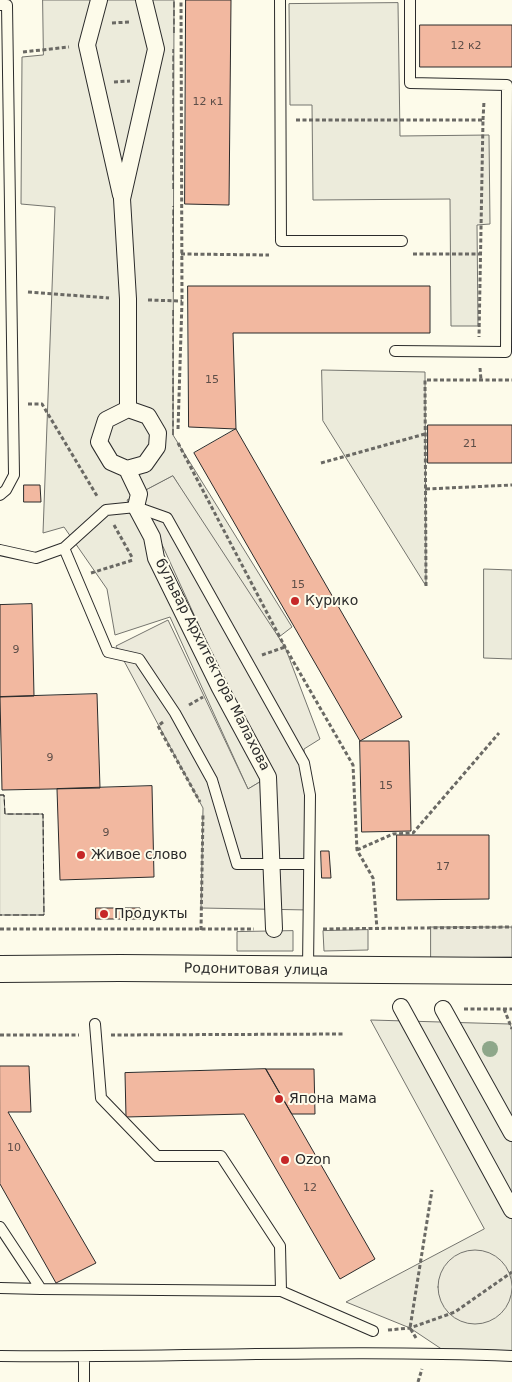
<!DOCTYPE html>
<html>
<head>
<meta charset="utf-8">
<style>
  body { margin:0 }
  canvas { display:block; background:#fdfbea }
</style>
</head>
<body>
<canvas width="512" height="1382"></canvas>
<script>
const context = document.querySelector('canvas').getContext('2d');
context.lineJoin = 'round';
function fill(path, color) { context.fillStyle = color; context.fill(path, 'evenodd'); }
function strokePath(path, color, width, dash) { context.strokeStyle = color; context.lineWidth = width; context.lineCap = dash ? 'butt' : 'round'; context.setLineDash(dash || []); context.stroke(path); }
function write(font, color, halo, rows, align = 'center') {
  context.font = font + ' "DejaVu Sans",sans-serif'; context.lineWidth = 4; context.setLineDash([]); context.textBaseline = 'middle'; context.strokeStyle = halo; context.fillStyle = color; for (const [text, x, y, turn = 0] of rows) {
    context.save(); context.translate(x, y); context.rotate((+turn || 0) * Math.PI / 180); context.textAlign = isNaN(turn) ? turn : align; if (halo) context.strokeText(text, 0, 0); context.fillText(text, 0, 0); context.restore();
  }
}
const green = new Path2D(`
  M43,0H174L173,435L292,627L275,640L173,476L127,500L268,777L248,789L170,617L115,635L107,589L64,527L43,533L55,207L21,204L22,57L43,55Z
  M398,3L400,136L489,135L490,224L477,225L478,326H451L450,199L313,200L312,105H290L289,4Z
  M322,370L425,372L426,586L323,421Z
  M484,569L512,570V659L484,658Z
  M0,795H4L5,814H43L44,915H0Z
  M368,930V950L324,951L323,931Z
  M293,931V951H237V932Z
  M371,1020L510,1024L512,1029V1356L449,1354L410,1328L346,1302L484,1229Z`);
fill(green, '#ecebdb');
strokePath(green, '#74746e', 1);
const parking = new Path2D(`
  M173,476L285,647L320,739L304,749L309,910L201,908L203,808L116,646L168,620L248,789L268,777L139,494Z
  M431,927H512V957L431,958Z
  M438 1287a37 37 0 1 1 74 0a37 37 0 1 1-74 0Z`);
fill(parking, '#eceadb');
strokePath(parking, '#74746e', 1);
const building = new Path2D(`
  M186,0H231L229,205L185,204Z
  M420,25H512V67H420Z
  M188,286H430V333H233L236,429L189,427Z
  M428,425H512V463H428Z
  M236,429L402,717L360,741L194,453Z
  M24,485H40L41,502H24Z
  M32,604L34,696L0,697V605Z
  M97,694L100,788L2,790L0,697Z
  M360,741H409L411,831L362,832Z
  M152,786L154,877L60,880L57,789Z
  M397,835H489V899L397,900Z
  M321,851H329L331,878H322Z
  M96,908H140V919H96Z
  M0,1066H29L31,1112H8L96,1263L56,1283L0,1184Z
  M266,1069L375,1259L340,1279L244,1114L126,1117L125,1073Z
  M266,1069H314L315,1114H292Z`);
fill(building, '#f2b8a0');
strokePath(building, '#2b2b2b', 1);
const service = new Path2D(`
  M280,0L281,241H402
  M0,5H7L14,475L6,490L0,495
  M395,351L506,352L507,85L410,83V0
  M64,548L108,652L139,659L175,713L212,780L237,864H309
  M0,550L36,558L64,548L106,510L136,507L167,518L304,763L310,795L308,968
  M95,1024L101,1098L157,1156H221L280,1246L281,1291
  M0,1227L41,1289
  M0,1288L41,1289L281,1291L373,1331
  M0,1356C171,1358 341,1349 512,1356
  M84,1382V1357`);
const pedestrian = new Path2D(`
  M99,0L87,45L121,195
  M128,409V299L122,199L156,49L144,0
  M128,409L148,416L158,433L157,447L145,464L127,469L111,462L99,442L106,420Z
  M127,469L139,494L136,507L152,537L156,558L220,688L268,777L274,929
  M401,1007L512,1210
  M443,1009L512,1133`);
const tertiary = new Path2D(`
  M0,969L120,968L512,971`);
strokePath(service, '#2b2b2b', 12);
strokePath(pedestrian, '#2b2b2b', 18);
strokePath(tertiary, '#2b2b2b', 28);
strokePath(new Path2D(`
  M112,23L129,22
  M23,52L69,47
  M114,82L130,81
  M296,120H483L479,337
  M483,120L484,101
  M181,254L269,255
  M413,254H481
  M28,292L109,298
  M148,300L182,301
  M480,368L481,380
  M28,404H42L97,496
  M178,429L182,301L181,0
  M178,443L285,647L353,765L357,850L373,878L377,929
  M321,463L425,434
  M426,489L512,485
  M114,525L133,559
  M91,573L133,560
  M426,586L425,380H512
  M262,655L285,647
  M189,705L203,697
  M163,722L158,726L200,802
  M357,850L393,834L413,833L499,733
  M0,929H254
  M323,929L512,927
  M201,930L203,813
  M464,1009H512
  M504,1009L512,1029
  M0,1035H79
  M111,1035L345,1034
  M388,1330L410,1328L455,1312L512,1272
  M416,1338L410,1328L432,1190
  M418,1382L422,1369`), '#6a6964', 3, [4, 2.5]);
strokePath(service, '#fdfbea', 10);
strokePath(pedestrian, '#fdfbea', 16);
strokePath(tertiary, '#fdfbea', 26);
strokePath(new Path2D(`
  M174,33V0
  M173,189V49
  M173,292V206
  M173,435V309
  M0,795H4L5,814H43L44,915H0`), '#2b2b2b', 1, [6, 2.5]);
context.fillStyle = '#8ea78a';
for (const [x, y] of [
  [490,1049]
]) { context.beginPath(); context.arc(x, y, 8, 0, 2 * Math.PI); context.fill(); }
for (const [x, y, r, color] of [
  [295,601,5,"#c62828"],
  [81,855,5,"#c62828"],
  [104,914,5,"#c62828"],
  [279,1099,5,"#c62828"],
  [285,1160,5,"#c62828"]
]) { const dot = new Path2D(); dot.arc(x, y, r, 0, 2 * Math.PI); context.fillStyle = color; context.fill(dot); strokePath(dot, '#fdfbea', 2); }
write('11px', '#5d4e48', null, [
  ["12 к2",466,46],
  ["12 к1",208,102],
  ["15",212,380],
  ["21",470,444],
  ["15",298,585],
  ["9",16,650],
  ["9",50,758],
  ["15",386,786],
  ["9",106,833],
  ["17",443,867],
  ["10",14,1148],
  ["12",310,1188]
]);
write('14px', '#2b2b2b', '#fdfbea', [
  ["Курико",305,601],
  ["Живое слово",91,855],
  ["Продукты",114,914],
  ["Япона мама",289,1099],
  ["Ozon",295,1160]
], 'left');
write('14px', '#2b2b2b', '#fdfbea', [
  ["бульвар Архитектора Малахова",212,665,63],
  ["Родонитовая улица",256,970,1]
]);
</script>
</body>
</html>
